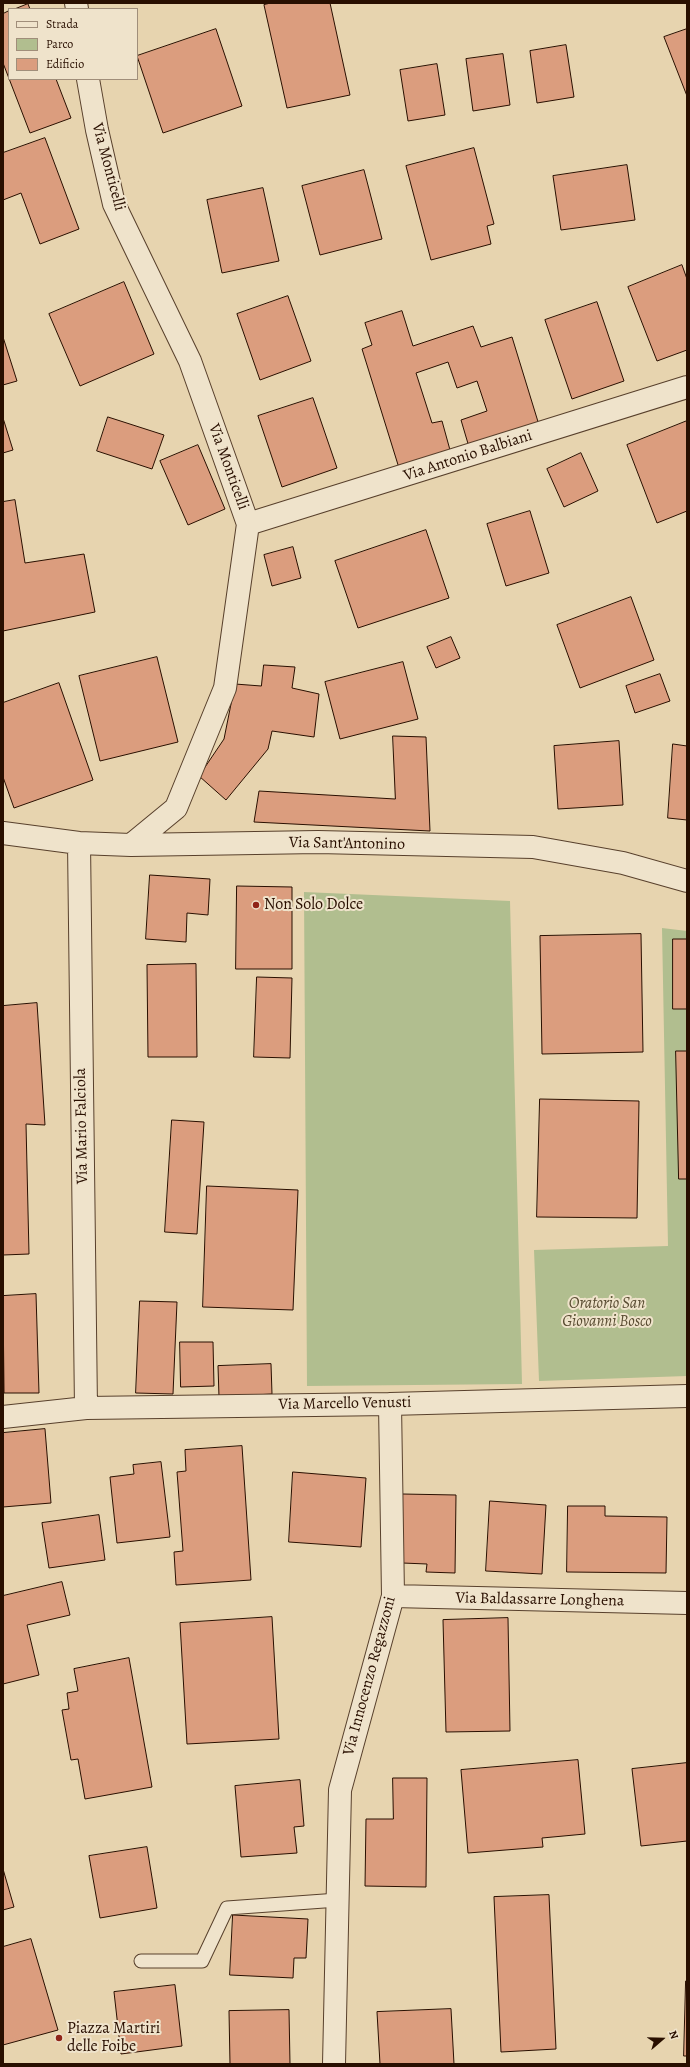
<!DOCTYPE html>
<html>
<head>
<meta charset="utf-8">
<style>
  body { margin:0 }
  #map { position:relative; width:690px; height:2067px; overflow:hidden; background:#e7d4af; font-family:Alegreya,serif }
  canvas { display:block }
  .frame { position:absolute; inset:0; border:4px solid #290f00; pointer-events:none }
  .legend { position:absolute; left:8px; top:8px; width:130px; height:72px; box-sizing:border-box; background:#efe3cb; border:1px solid #a08e7a; margin:0; padding:5px 7px; list-style:none; font-size:12px; color:#290f00 }
  .legend li { display:flex; align-items:center; gap:8px; height:20px }
  .legend b { width:20px; border:1px solid #a08e7a }
  .north { position:absolute; left:642px; top:2019px; width:40px; height:40px; -webkit-text-stroke:3px #efe3cb; paint-order:stroke; rotate:70deg; font-size:11px; font-weight:700; line-height:16px; text-align:center; color:#290f00 }
  .north::after { content:''; display:block; margin:auto; width:14px; height:18px; background:#290f00; clip-path:polygon(50% 0,100% 100%,50% 72%,0 100%) }
</style>
</head>
<body>
<div id="map">
<canvas width="690" height="2067"></canvas>
<div class="frame"></div>
<ul class="legend">
<li><b style="height:5px;background:#efe3cb"></b>Strada</li>
<li><b style="height:11px;background:#b1be8f"></b>Parco</li>
<li><b style="height:11px;background:#db9d7e"></b>Edificio</li>
</ul>
<div class="north">N</div>
</div>
<script>
const context = document.querySelector('canvas').getContext('2d');
context.lineJoin = 'round';
function fill(path, color) { context.fillStyle = color; context.fill(path, 'evenodd'); }
function strokePath(path, color, width, dash) { context.strokeStyle = color; context.lineWidth = width; context.lineCap = dash ? 'butt' : 'round'; context.setLineDash(dash || []); context.stroke(path); }
function write(font, color, halo, rows, align = 'center') {
  context.font = font + ' Alegreya,serif'; context.lineWidth = 4; context.setLineDash([]); context.textBaseline = 'middle'; context.strokeStyle = halo; context.fillStyle = color; for (const [text, x, y, turn = 0] of rows) {
    context.save(); context.translate(x, y); context.rotate((+turn || 0) * Math.PI / 180); context.textAlign = isNaN(turn) ? turn : align; if (halo) context.strokeText(text, 0, 0); context.fillText(text, 0, 0); context.restore();
  }
}
fill(new Path2D(`
  M304,892L510,901L522,1384L307,1386Z
  M662,928L687,931V1376L539,1381L534,1250L668,1246Z`), '#b1be8f');
const building = new Path2D(`
  M271,3H330L350,95L287,108L264,5Z
  M28,4L30,9H15Z
  M9,11V79H56L71,118L30,133L3,63V14Z
  M216,29L242,106L163,133L137,56Z
  M687,29V96L664,37Z
  M566,45L574,97L537,103L530,51Z
  M503,54L510,105L473,111L466,59Z
  M437,64L445,115L408,121L400,70Z
  M45,138L79,229L40,244L21,193L3,200V153Z
  M474,148L494,224L487,226L491,244L431,260L406,166Z
  M627,165L635,220L561,230L553,176Z
  M364,170L382,239L320,255L302,186Z
  M263,188L279,261L222,273L207,200Z
  M682,265L687,279V350L657,361L628,287Z
  M124,282L154,354L80,386L49,314Z
  M288,296L311,361L260,380L237,314Z
  M597,302L624,381L572,399L545,320Z
  M402,311L413,346L473,326L481,347L512,337L539,425L469,447L461,420L487,411L477,381L457,388L448,362L416,373L432,423L442,421L450,450L399,468L362,349L372,345L365,323Z
  M3,337L17,381L3,385Z
  M313,398L337,468L282,487L258,416Z
  M108,417L164,435L152,469L97,451Z
  M3,418L13,450L3,453Z
  M687,421V511L657,523L627,445Z
  M198,445L225,509L188,525L160,461Z
  M581,453L598,491L564,507L547,469Z
  M15,500L25,563L84,554L95,612L3,631V502Z
  M530,511L549,573L506,586L487,524Z
  M426,530L449,598L358,628L335,561Z
  M293,547L301,578L272,586L264,555Z
  M631,597L654,660L580,688L557,625Z
  M451,637L460,658L436,668L427,647Z
  M157,657L178,742L100,761L79,676Z
  M403,662L418,719L340,739L325,682Z
  M264,665L295,667L292,688L319,694L314,737L272,731L268,749L226,800L199,776L224,739L235,684L261,686Z
  M660,674L670,701L635,713L626,686Z
  M59,683L93,780L14,808L3,777V703Z
  M393,736L426,737L430,831L254,822L259,791L395,799Z
  M619,741L623,805L558,809L554,746Z
  M673,744L687,746V820L668,818Z
  M150,875L210,879L208,915L187,913L186,942L146,939Z
  M237,886L292,887V969H236Z
  M641,934L643,1052L542,1054L540,936Z
  M673,939H687V1009H673Z
  M196,964L197,1057H148L147,965Z
  M257,977L292,978L290,1058L254,1057Z
  M37,1003L45,1125L26,1124L29,1254L3,1255V1006Z
  M676,1051H687V1179H679Z
  M540,1099L639,1101L637,1218L537,1217Z
  M172,1120L204,1122L197,1234L165,1232Z
  M207,1186L298,1190L293,1310L203,1307Z
  M36,1294L39,1393H4L3,1296Z
  M140,1301L177,1302L173,1394L136,1393Z
  M180,1342H213L214,1386L181,1387Z
  M271,1364L272,1394L219,1397L218,1366Z
  M45,1429L51,1503L3,1507V1433Z
  M242,1446L251,1580L176,1585L174,1552L183,1551L177,1472L186,1471L185,1450Z
  M161,1462L170,1537L117,1543L110,1477L134,1474L133,1465Z
  M293,1472L366,1478L361,1547L289,1542Z
  M402,1494L456,1495L455,1573L426,1572L427,1564L402,1563Z
  M490,1501L546,1505L542,1574L486,1571Z
  M568,1506H605V1516L667,1517L666,1573L567,1572Z
  M99,1515L105,1560L49,1568L42,1523Z
  M62,1582L70,1615L27,1625L39,1675L3,1684V1596Z
  M272,1617L279,1739L187,1744L180,1623Z
  M508,1618L510,1731L446,1732L443,1620Z
  M129,1658L152,1787L85,1799L78,1759L71,1760L62,1710L69,1709L67,1693L78,1691L74,1669Z
  M578,1760L585,1834L542,1838L543,1847L468,1853L461,1770Z
  M687,1763V1841L641,1846L632,1769Z
  M393,1778H427L426,1887L365,1886L366,1819H393Z
  M300,1780L304,1826L294,1827L297,1853L241,1857L235,1786Z
  M147,1847L157,1908L100,1918L89,1856Z
  M3,1869L14,1907L3,1910Z
  M549,1895L556,2049L501,2052L494,1897Z
  M233,1915L308,1919L306,1958H294L293,1978L230,1975Z
  M31,1939L58,2030L3,2045V1947Z
  M686,1981H687V2056H684Z
  M175,1985L182,2046L121,2054L114,1992Z
  M451,2009L454,2064H380L377,2012Z
  M289,2010L290,2064H230L229,2011Z`);
fill(building, '#db9d7e');
strokePath(building, '#290f00', 1);
const lane = new Path2D(`
  M141,1961H202L227,1908L338,1900`);
const street = new Path2D(`
  M76,3L77,9
  M88,79L97,130L114,204L190,361L248,524L225,688L176,808L131,845
  M248,524L687,387
  M3,833L79,843L131,845L318,842L533,847L623,863L687,881
  M79,843L86,1408
  M3,1417L86,1408L390,1404L687,1396
  M393,1596L687,1603
  M334,2064L340,1790L393,1596L390,1404`);
strokePath(lane, '#58402c', 15);
strokePath(street, '#58402c', 24);
strokePath(lane, '#efe3cb', 13);
strokePath(street, '#efe3cb', 22);
for (const [x, y, r, color] of [
  [256,905,4,"#8f2418"],
  [59,2038,4,"#8f2418"]
]) { const dot = new Path2D(); dot.arc(x, y, r, 0, 2 * Math.PI); context.fillStyle = color; context.fill(dot); strokePath(dot, '#efe3cb', 1.5); }
write('16px', '#290f00', '#efe3cb', [
  ["Via Monticelli",108,167,75],
  ["Via Antonio Balbiani",468,456,-18],
  ["Via Monticelli",228,467,70],
  ["Via Sant'Antonino",347,844,1],
  ["Via Mario Falciola",82,1126,-91],
  ["Via Marcello Venusti",345,1404,-1],
  ["Via Baldassarre Longhena",540,1600,1],
  ["Via Innocenzo Regazzoni",370,1676,-75]
]);
write('16px', '#290f00', '#efe3cb', [
  ["Non Solo Dolce",264,905],
  ["Piazza Martiri",67,2029],
  ["delle Foibe",67,2047]
], 'left');
write('italic 16px', '#594c32', '#efe3cb', [
  ["Oratorio San",607,1304],
  ["Giovanni Bosco",607,1322]
]);
</script>
</body>
</html>
